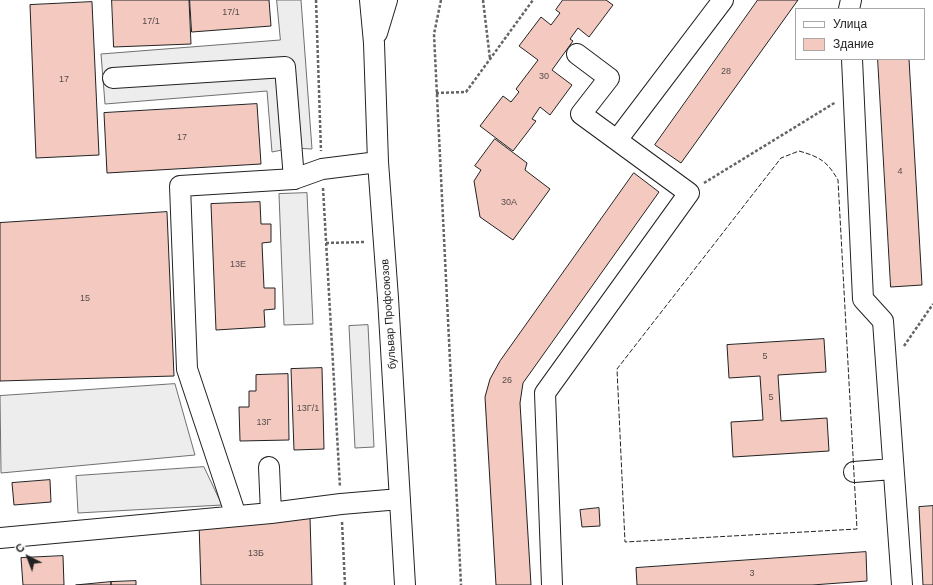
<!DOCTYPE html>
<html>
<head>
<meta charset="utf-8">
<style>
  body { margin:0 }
  #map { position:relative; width:933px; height:585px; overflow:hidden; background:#fff; font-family:Helvetica,sans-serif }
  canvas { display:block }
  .legend { position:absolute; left:795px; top:8px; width:130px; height:52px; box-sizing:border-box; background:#fff; border:1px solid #a7a7a7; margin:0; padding:5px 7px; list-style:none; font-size:12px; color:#222 }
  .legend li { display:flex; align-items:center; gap:8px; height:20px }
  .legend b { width:20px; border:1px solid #a7a7a7 }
  .north { position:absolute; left:8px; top:537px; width:40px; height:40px; -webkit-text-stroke:3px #fff; paint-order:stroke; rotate:318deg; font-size:11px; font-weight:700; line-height:16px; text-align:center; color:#222 }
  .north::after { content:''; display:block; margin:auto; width:14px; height:18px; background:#222; clip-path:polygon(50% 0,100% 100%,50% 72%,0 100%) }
</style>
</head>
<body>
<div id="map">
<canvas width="933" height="585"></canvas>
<ul class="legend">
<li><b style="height:5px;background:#fff"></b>Улица</li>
<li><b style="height:11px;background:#f3c9c0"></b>Здание</li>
</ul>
<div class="north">С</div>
</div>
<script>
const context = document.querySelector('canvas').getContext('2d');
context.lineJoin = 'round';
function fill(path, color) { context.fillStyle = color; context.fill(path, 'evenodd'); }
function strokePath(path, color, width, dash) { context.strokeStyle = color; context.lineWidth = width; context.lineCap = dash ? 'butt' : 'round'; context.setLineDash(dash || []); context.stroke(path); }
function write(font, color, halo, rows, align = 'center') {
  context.font = font + ' Helvetica,sans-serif'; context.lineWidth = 3; context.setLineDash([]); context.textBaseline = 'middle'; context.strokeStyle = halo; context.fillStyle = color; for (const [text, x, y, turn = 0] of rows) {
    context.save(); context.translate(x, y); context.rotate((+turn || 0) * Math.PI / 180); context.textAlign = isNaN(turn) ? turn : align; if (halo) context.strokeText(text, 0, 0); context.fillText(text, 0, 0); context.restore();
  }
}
const parking = new Path2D(`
  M277,0H301L312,149L292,148L272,152L267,91L105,104L101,54L280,40Z
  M307,193L313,324L284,325L279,194Z
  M368,325L374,447L355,448L349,326Z
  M175,384L195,455L1,473L0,396Z
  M204,467L222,505L78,513L76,476Z`);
fill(parking, '#ededed');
strokePath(parking, '#6f6f6f', 1);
const building = new Path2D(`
  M112,0H189L191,44L114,47Z
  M190,0H269L271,26L192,32Z
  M563,0H606L613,5L589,37L578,28L570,39L573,41L552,70L572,85L550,115L540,107L532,119L536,121L513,151L480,126L503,96L511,102L519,92L516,89L538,60L519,46L541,17L551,25L560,13L556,10Z
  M758,0H798L681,163L655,145Z
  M92,2L99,155L36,158L30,5Z
  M878,59H909L922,285L891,287Z
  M257,104L261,164L107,173L104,113Z
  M495,139L527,163L525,170L550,189L513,240L480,217L474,181L481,170L475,166Z
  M634,173L659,192L523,383L520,403L531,585H496L485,397L490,379L500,361Z
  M260,202L261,224H271V242L262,243L264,288H275V309L264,310L265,327L216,330L211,204Z
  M167,212L174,376L0,381V223Z
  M824,339L826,372L778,375L781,421L827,418L829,451L733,457L731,422L763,420L760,376L729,378L727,345Z
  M322,368L324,449L294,450L291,369Z
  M288,374L289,440L240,441L239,407H249V391H256V375Z
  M50,480L51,502L14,505L12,483Z
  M933,506V585H923L919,507Z
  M599,508L600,526L582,527L580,510Z
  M310,517L312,585H201L199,523Z
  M866,552L867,581L812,585H637L636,568Z
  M63,556L64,585H23L21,558Z
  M136,581V585H111V582Z
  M111,582V585H76Z`);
fill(building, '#f3c9c0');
strokePath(building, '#222', 1);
const minor = new Path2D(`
  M370,0L374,43L378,162L388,298L405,585
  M849,9L851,0
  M377,33L387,0
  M852,59L863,299L883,321L902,585
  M113,78L285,67L294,179
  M617,140L723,0
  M269,467L271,513
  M854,472L893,469
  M236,516L187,369L180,186L294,179L322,169L378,162
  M0,538L271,513L341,504L400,499
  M552,585L545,393L689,193L581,114L609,78L577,54`);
strokePath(minor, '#222', 22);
strokePath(new Path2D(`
  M316,0L321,151
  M441,0L434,34L461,585
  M483,0L490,59
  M436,93L466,92L533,0
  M704,183L836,102
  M323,188L340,487
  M326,243L365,242
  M904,346L933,304
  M342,522L345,585`), '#646464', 2.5, [3, 2]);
strokePath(minor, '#fff', 20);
strokePath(new Path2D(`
  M799,151C820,157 827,161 838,180L857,529L625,542L617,369L781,158Z`), '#222', 1, [5, 2]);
write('9px', '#564c4a', null, [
  ["17/1",231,13],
  ["17/1",151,22],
  ["28",726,72],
  ["30",544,77],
  ["17",64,80],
  ["17",182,138],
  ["4",900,172],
  ["30А",509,203],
  ["13Е",238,265],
  ["15",85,299],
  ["5",765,357],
  ["26",507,381],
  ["5",771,398],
  ["13Г/1",308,409],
  ["13Г",264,423],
  ["13Б",256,554],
  ["3",752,574]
]);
write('11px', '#222', '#fff', [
  ["бульвар Профсоюзов",389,314,-94]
]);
</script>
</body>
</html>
